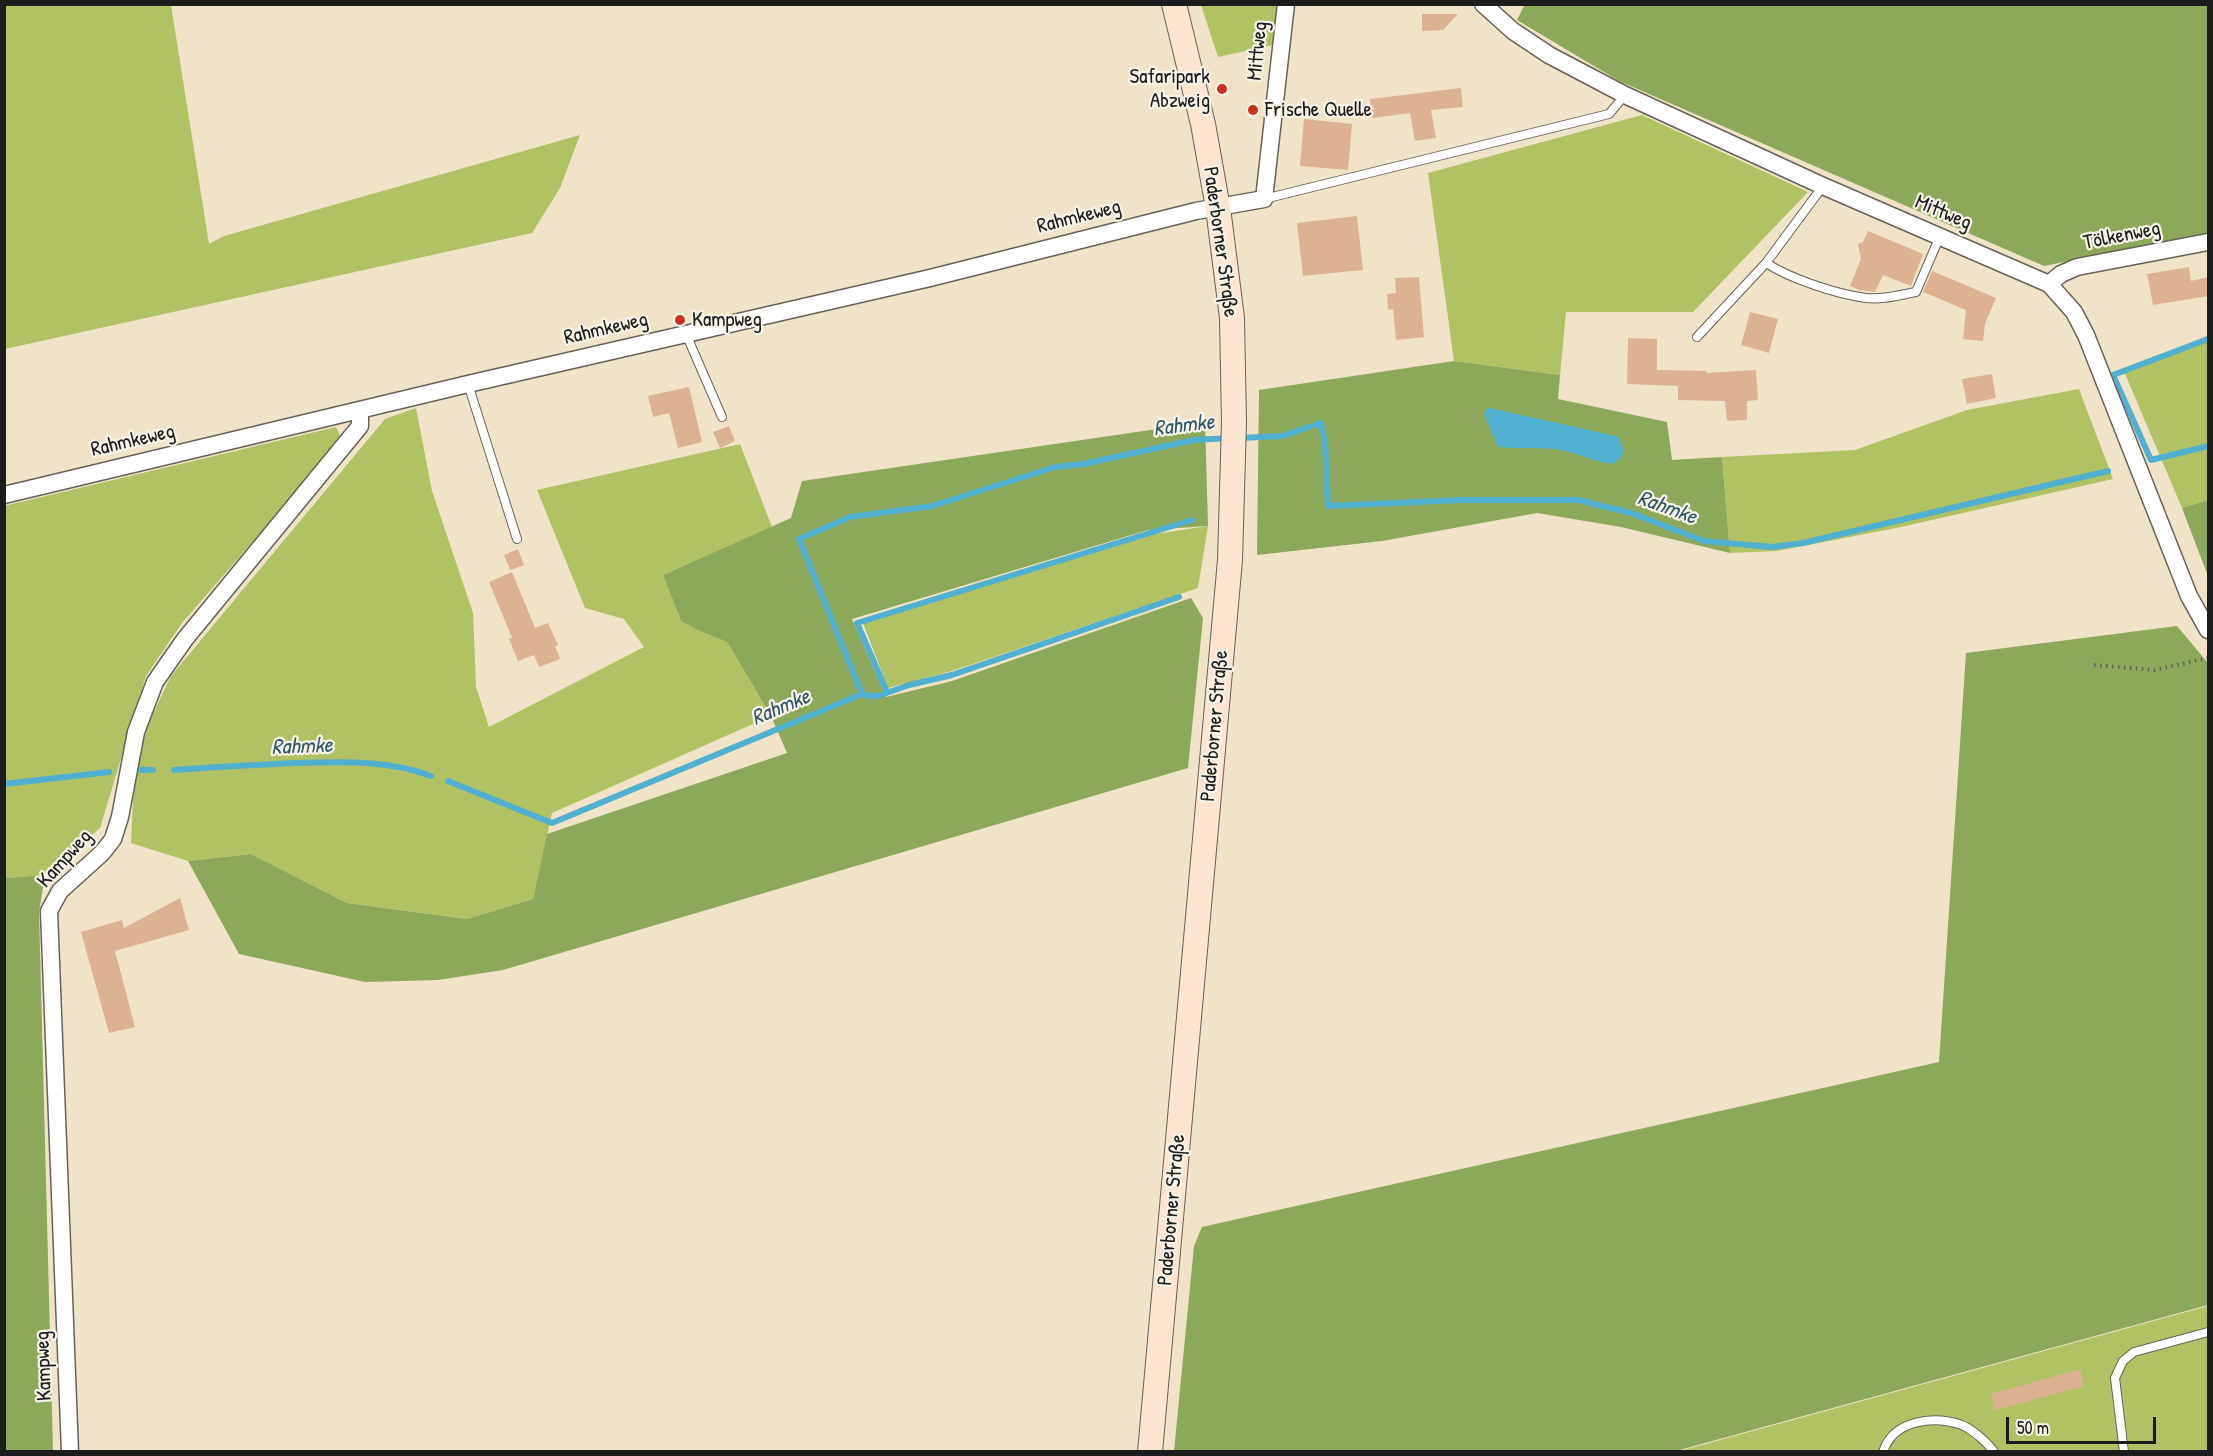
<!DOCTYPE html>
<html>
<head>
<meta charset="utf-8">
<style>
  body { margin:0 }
  #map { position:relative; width:2213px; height:1456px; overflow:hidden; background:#f1e3c8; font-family:"Patrick Hand",sans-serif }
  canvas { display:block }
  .frame { position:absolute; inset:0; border:6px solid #1c1c1c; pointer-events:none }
  .scale { position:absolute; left:2006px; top:1417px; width:150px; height:27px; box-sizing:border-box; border:3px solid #1c1c1c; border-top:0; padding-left:8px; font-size:18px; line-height:21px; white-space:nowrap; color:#1c1c1c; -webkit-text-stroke:4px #f7f3e8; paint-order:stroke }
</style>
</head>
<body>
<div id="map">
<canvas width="2213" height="1456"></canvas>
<div class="frame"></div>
<div class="scale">50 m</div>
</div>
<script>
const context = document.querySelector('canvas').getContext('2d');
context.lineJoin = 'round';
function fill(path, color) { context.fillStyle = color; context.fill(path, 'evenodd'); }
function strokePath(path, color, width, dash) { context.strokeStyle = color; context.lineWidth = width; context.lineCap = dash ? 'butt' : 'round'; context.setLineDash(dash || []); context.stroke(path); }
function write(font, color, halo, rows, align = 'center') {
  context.font = font + ' "Patrick Hand",sans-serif'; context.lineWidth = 4.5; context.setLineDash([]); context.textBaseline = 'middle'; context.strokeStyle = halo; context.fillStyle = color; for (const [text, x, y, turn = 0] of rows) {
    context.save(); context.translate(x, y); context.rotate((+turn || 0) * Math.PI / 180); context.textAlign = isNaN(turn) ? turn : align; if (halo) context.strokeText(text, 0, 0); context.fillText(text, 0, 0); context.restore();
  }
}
fill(new Path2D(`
  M4,5H171L209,244L224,236L580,135L560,188L532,233L5,349Z
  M1201,5H1279L1273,45L1218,57Z
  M1642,115L1808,192L1693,312H1566L1560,375L1454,361L1428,173Z
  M2208,337V500L2182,508L2123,369Z
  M2079,389L2113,479L1901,527L1777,551L1730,553L1722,457L1855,450L1967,410Z
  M416,408L432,491L473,613L476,687L489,727L644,647L624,619L585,608L537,490L740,444L772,527L663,575L681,621L699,631L727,642L771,716L552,813L533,899L467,919L347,903L251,854L188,861L131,843L134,776L148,724L171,676L385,419Z
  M336,427L342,439L182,623L146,676L100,828L45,875L5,878L4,506Z
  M1208,526L1198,588L952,671L888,688L863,623L1155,534Z
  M2208,1306V1451L1676,1452Z`), '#b1c265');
fill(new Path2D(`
  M1525,4L2208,5V233L2044,266L1619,81L1517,20Z
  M1454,361L1560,375L1558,399L1667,422L1672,460L1722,457L1730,553L1621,527L1537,513L1382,541L1257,555L1259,390Z
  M1205,422L1208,526L1148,530L852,619L886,697L952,681L1191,598L1203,618L1188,768L503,970L438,980L365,982L239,954L188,861L251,854L347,903L467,919L533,899L547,834L787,753L771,716L727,642L699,631L681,621L663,575L791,518L802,481Z
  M2208,500V576L2182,508Z
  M2177,626L2208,663V1305L1676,1451H1174L1194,1246L1202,1227L1939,1062L1966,653Z
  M45,875L39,912L53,1451H5V878Z`), '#8ca85a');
fill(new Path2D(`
  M1490,408L1611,435L1618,437L1623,449L1622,457L1613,464C1592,462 1575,451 1554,449C1535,447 1517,449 1498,447L1484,414L1486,410Z`), '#51b0d0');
strokePath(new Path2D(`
  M2208,339L2113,375L2151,460L2208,446
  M1240,438L1282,436L1321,423L1325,444L1328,506L1461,500H1578L1631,513L1704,541L1772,547L1803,543L2108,471
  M887,692L857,623L1192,520
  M862,694L869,696H878L909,685L952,675L1179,597
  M141,770H153
  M174,770C214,767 254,765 294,763C339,762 387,759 431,776
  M448,781L552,823L862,694L799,539L850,517L932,506L1055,467L1083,464L1194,440L1230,438
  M4,784L109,772`), '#51b0d0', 6);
fill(new Path2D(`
  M1422,14H1458L1443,30L1422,31Z
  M1461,88L1463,107L1431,110L1436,138L1415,141L1410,113L1372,118L1370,99Z
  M1304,119L1352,124L1348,170L1300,166Z
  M1357,216L1363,270L1303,276L1297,223Z
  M1868,231L1923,254L1911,286L1883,275L1875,292L1859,290L1850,286L1861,259L1858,244L1863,242Z
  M2189,267L2191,281L2208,277V296L2153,305L2147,274Z
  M1932,271L1996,298L1985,324L1983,341L1963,339L1966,310L1923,292Z
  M1419,277L1424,337L1396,340L1393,309L1388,310L1387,294L1396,293L1395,278Z
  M1750,312L1778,319L1769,353L1741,345Z
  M1628,338L1657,339V370L1706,371V373L1756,370L1758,400L1747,401V420L1727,421L1725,401L1678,400V386L1627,384Z
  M1992,374L1996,398L1967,404L1962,379Z
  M689,387L702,442L678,448L669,413L653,417L648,396Z
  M729,426L735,441L720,448L713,432Z
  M518,549L524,565L510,570L504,555Z
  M512,572L535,628L548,623L558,645L555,646L560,659L539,667L534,655L518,661L509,639L512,638L489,582Z
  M180,898L189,930L115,951L135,1027L109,1033L81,932L122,920L124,928Z
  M2080,1369L2084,1386L1995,1410L1991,1394Z`), '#ddb292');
const lane = new Path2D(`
  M1264,199L1609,114L1625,95
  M1766,263C1791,279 1836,294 1866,298C1883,300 1900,295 1916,292L1940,236
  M686,334L722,417
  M1697,337L1766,263L1823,186
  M468,384L517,539
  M1883,1452C1893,1420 1933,1415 1962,1425C1973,1430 1987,1442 1994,1452
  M2124,1452L2115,1378L2123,1361L2134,1352L2208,1332`);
const street = new Path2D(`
  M1483,4L1513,31L1549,55L1625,95L1823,186L2049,284L2074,312L2086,335L2189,596L2208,630
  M2049,284L2061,274L2077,267L2208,242
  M4,495L468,384L930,278L1196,211L1264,199L1286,4
  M70,1452L49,911L60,891L102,853L113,839L120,817L136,732L155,682L185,639L360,426V410`);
const secondary = new Path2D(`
  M1150,1452L1230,560L1234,422L1232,318L1218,208L1203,124L1174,4`);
strokePath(lane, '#676258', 10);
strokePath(street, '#676258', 19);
strokePath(secondary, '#676258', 26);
strokePath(new Path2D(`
  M2094,665L2154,670L2208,658`), '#676258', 4, [1.5, 4.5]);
strokePath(lane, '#fff', 8);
strokePath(street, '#fff', 16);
strokePath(secondary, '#fde4d1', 24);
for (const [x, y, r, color] of [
  [1222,89,6,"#c8321e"],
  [1253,110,6,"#c8321e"],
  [680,320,6,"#c8321e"]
]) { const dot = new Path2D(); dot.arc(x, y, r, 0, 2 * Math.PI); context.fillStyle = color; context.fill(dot); strokePath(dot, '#f7f3e8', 2); }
write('21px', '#1c1c1c', '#f7f3e8', [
  ["Mittweg",1258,51,-84],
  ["Mittweg",1943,213,23],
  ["Rahmkeweg",1079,217,-14],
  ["Tölkenweg",2122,236,-11],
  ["Paderborner Straße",1220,242,82],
  ["Rahmkeweg",606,329,-13],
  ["Rahmkeweg",133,441,-13],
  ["Paderborner Straße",1215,726,-85],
  ["Kampweg",65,859,-48],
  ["Paderborner Straße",1172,1210,-85],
  ["Kampweg",44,1366,-92]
]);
write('21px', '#1c1c1c', '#f7f3e8', [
  ["Safaripark",1210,77,"right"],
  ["Abzweig",1210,101,"right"],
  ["Frische Quelle",1265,110],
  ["Kampweg",692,320]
], 'left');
write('italic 22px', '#315764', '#f7f3e8', [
  ["Rahmke",1184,426,-7],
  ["Rahmke",1667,508,20],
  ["Rahmke",781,708,-23],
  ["Rahmke",302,747,-2]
]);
</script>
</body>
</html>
